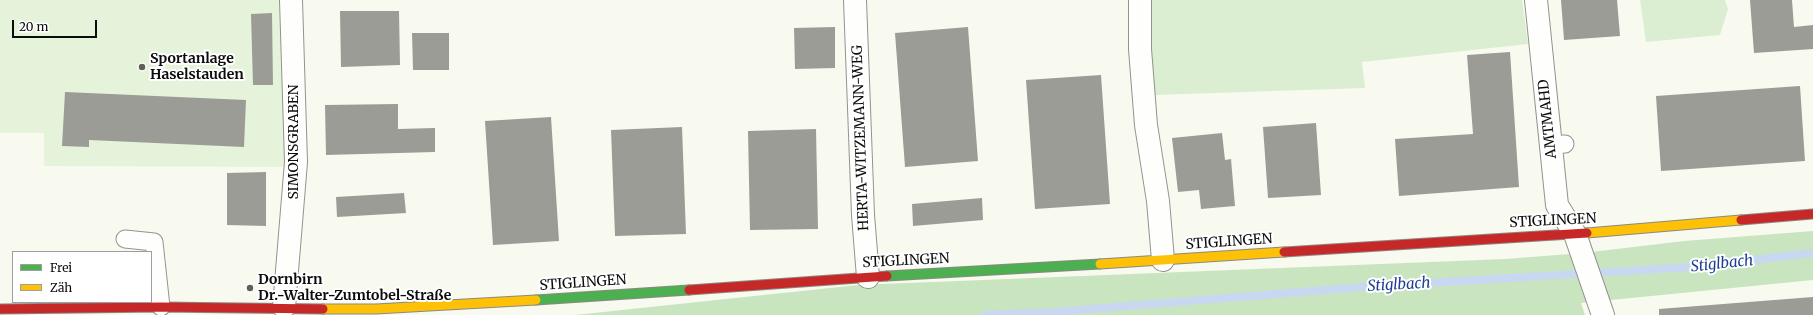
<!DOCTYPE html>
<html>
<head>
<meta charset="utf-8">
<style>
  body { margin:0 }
  #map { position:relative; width:1813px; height:315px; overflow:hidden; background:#f8faf0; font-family:Merriweather,serif }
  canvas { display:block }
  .legend { position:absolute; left:12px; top:251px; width:140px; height:52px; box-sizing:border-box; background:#fff; border:1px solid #9e9e9e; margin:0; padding:5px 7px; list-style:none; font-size:12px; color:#0c0c0c }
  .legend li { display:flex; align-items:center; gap:8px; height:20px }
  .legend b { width:20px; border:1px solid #9e9e9e }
  .scale { position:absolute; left:12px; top:20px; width:85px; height:18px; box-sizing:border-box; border:2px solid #0c0c0c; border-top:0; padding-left:5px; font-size:12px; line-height:14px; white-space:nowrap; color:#0c0c0c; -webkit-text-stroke:3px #fff; paint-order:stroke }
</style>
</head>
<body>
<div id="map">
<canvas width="1813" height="315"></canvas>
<ul class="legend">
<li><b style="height:5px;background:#4caf50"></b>Frei</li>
<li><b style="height:5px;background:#ffc107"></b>Zäh</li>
</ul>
<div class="scale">20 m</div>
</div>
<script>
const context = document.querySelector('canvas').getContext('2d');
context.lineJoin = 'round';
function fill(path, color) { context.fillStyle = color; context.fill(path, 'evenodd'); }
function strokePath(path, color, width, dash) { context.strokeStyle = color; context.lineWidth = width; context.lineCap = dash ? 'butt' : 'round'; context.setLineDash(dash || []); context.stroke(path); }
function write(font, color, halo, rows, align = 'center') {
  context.font = font + ' Merriweather,serif'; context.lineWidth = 4; context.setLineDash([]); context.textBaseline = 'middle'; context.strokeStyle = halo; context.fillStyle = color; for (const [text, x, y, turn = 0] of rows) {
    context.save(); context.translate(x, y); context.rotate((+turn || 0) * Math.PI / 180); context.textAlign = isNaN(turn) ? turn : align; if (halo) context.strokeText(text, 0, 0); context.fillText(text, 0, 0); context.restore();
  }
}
fill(new Path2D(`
  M1151,0H1522L1528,44L1362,62L1365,88L1155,95L1150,47Z
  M1640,0H1725L1728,9L1720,35L1646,42Z`), '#dbeed1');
fill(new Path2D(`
  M1813,231V280L1581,303L1585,315H575L858,285L1505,259L1583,253L1684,241Z`), '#c9e5c0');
fill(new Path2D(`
  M0,0H279L289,167L44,166V133H0Z`), '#e5f3db');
strokePath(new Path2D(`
  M985,315L1052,312L1362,287L1692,267L1813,253`), '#c8d8f1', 8);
fill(new Path2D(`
  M1561,0H1617L1620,36L1564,40Z
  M1750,0H1792L1794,27L1813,25V49L1754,53Z
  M340,11H399L400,65L341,67Z
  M272,13L273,85H253L251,14Z
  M835,27V68L795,69L794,28Z
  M968,27L978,161L905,167L895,33Z
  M412,33H449V70H413Z
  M1510,52L1519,187L1399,196L1395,139L1473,134L1467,55Z
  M1101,75L1110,204L1035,209L1026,80Z
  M1800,86L1805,161L1661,171L1656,96Z
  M65,92L246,100L244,147L89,140V147L62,146Z
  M398,104V129L435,128V152L326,155L325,105Z
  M551,117L559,241L493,245L485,121Z
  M1316,123L1321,195L1268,198L1263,127Z
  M682,127L686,234L615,236L611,130Z
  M816,129L818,229L750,230L748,131Z
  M1222,133L1225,160L1231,159L1235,206L1201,209L1199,190L1178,192L1172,138Z
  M266,172V226L227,225V173Z
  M404,193L406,213L337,217L336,197Z
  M982,198L983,220L913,226L912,204Z
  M1813,297V315H1659V309Z`), '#9c9c96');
const lane = new Path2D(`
  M1550,145L1565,144
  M125,239L154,242L161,307`);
const street = new Path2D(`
  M855,0L863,215L868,277
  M1140,0V49L1146,125L1158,201L1163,260
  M1536,0L1557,205L1575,234L1603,315
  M284,307L296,162L291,0`);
const fast = new Path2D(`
  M887,276L1100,264
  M536,300L689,290`);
const slow = new Path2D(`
  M1587,233L1741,220
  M1100,264L1284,252
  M323,309H376L536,300`);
const jam = new Path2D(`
  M1741,220L1813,214
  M1284,252L1587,233
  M689,290L887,276
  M0,309L161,307L323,309`);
strokePath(lane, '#92938f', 19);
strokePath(street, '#92938f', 24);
strokePath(fast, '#898a85', 11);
strokePath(slow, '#898a85', 11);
strokePath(jam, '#898a85', 11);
strokePath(lane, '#fefefd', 17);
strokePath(street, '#fefefd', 22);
strokePath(fast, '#4caf50', 9);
strokePath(slow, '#ffc107', 9);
strokePath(jam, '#c62828', 9);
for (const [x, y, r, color] of [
  [142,67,4,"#5f5f5c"],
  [250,288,4,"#5f5f5c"]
]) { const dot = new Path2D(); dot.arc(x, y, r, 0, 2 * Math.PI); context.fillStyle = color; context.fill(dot); strokePath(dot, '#fff', 1.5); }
write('bold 14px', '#0c0c0c', '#fff', [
  ["Sportanlage",150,59],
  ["Haselstauden",150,75],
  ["Dornbirn",258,280],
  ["Dr.-Walter-Zumtobel-Straße",258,296]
], 'left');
write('14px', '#0c0c0c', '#fff', [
  ["AMTMAHD",1548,119,-96],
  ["HERTA-WITZEMANN-WEG",861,138,-92],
  ["SIMONSGRABEN",294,142,-90],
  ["STIGLINGEN",1553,221,-3],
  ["STIGLINGEN",1229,242,-4],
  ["STIGLINGEN",906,261,-3],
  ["STIGLINGEN",583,283,-4]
]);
write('italic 15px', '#1f3f93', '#fff', [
  ["Stiglbach",1722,264,-6],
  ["Stiglbach",1399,285,-3]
]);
</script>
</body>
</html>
